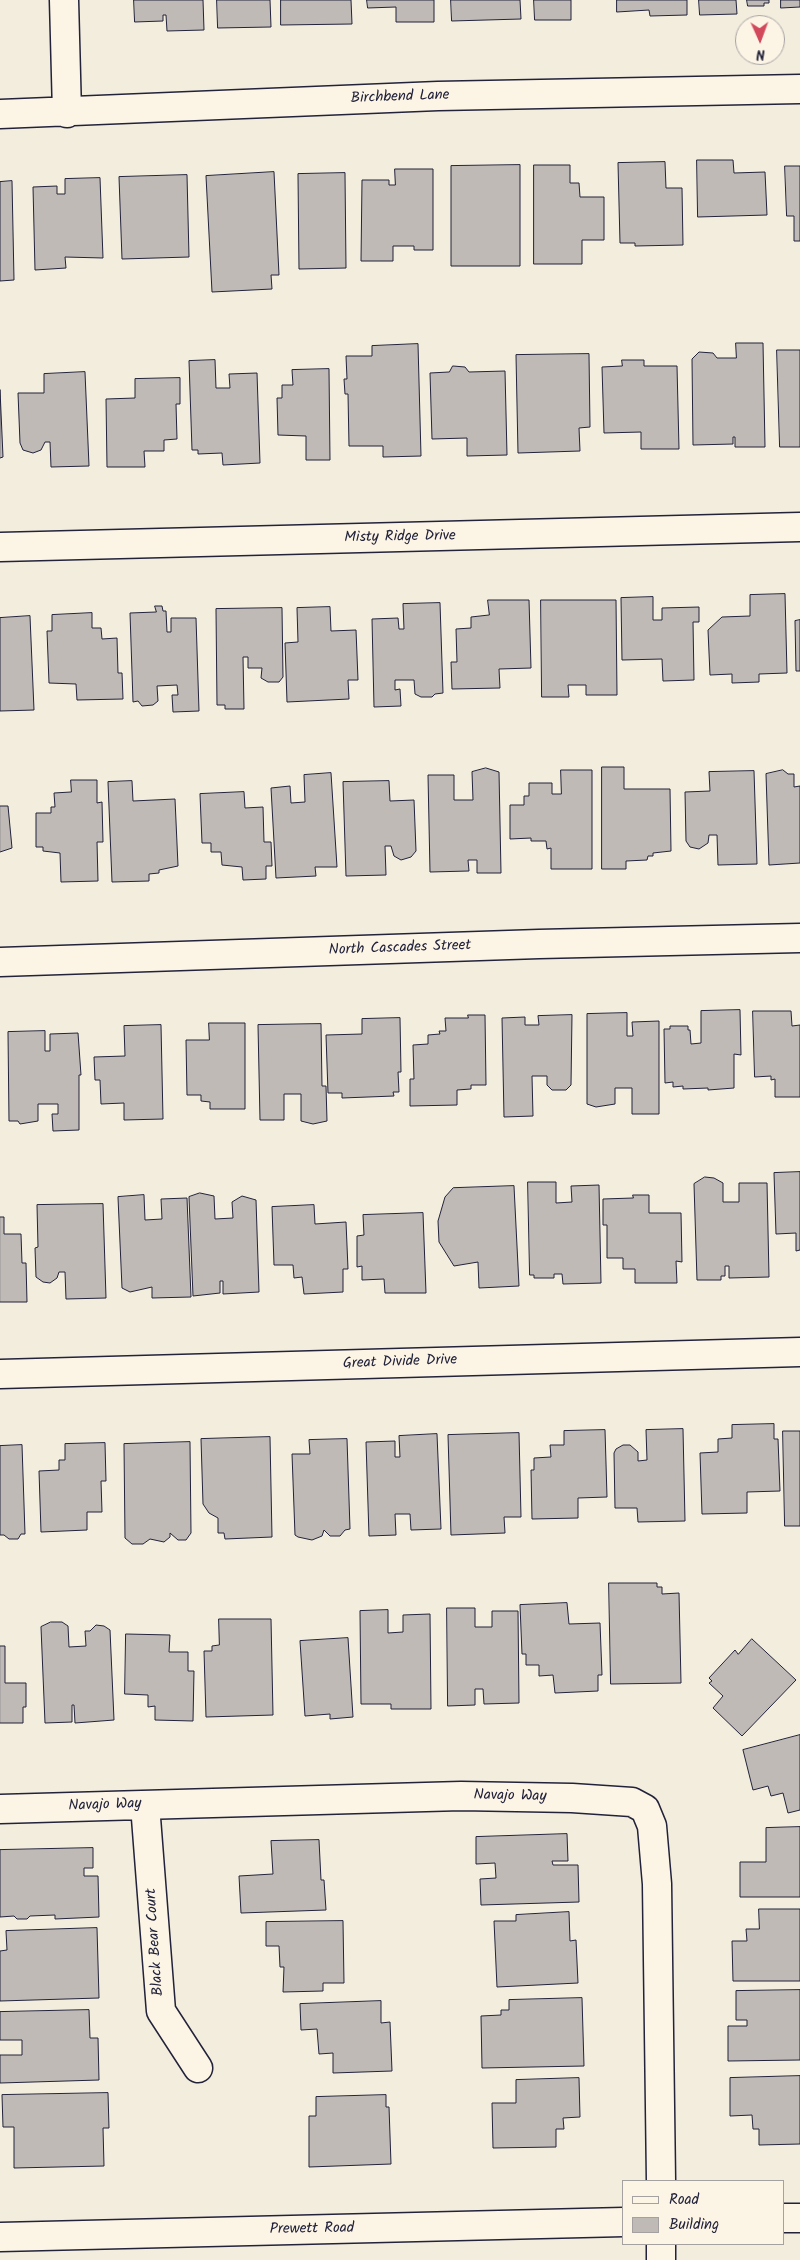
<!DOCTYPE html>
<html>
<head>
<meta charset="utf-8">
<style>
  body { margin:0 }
  #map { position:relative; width:800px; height:2260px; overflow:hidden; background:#f3edde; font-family:Kalam,sans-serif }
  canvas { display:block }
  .legend { position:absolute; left:622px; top:2180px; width:162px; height:65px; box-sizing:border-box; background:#fcf5e5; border:1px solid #a5a1a1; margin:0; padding:6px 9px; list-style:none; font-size:15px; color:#22223b }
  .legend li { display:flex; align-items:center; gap:10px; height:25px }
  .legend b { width:25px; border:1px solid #a5a1a1 }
  .north { position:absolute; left:735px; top:15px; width:50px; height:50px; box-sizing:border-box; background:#fcf5e5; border:1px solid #a5a1a1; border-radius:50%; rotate:178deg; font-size:14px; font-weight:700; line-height:20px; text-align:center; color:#22223b }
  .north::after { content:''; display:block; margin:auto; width:18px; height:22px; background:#d1495b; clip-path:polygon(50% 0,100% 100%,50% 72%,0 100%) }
</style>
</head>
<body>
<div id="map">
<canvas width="800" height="2260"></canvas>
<ul class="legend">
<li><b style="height:6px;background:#fcf5e5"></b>Road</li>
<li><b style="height:14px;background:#bfbab6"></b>Building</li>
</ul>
<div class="north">N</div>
</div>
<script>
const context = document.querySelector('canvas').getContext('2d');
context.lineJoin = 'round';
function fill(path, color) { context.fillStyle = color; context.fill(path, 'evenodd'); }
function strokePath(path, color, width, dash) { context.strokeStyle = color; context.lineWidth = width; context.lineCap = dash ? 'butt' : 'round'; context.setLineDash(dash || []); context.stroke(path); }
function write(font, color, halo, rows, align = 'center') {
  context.font = font + ' Kalam,sans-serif'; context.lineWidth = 5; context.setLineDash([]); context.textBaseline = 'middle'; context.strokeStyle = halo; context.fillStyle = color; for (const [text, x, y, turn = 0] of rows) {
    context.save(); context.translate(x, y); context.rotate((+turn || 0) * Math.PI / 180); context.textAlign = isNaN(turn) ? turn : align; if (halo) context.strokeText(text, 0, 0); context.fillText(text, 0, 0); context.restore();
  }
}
const building = new Path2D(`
  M134,0H203L204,30L167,31L166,15H163V21L135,22Z
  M217,0H270L271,27L218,28Z
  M281,0H351L352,24L281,25Z
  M367,0H434V22H396V7L368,8Z
  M451,0H520L521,19L452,21Z
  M534,0H571V20H535Z
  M617,0H687V15L650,16L649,10L617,12Z
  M699,0H736L737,14L700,15Z
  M747,0H769V3H764V6H748Z
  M781,0H800V7L781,8Z
  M697,160H733L734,173L765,172L767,215L698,217Z
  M665,162L666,188H682L683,245L635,246V243H620L618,163Z
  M520,165V266H451V166Z
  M534,165H570V183H579L580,197H604V240H582V264H534Z
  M785,166H800V241H794V216H787Z
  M395,169H433V250H414V246H393V261H361L362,180H389V185H395Z
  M274,172L279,275H271L272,289L212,292L206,176Z
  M345,173L346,268L299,269L298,174Z
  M187,175L189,257L122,259L119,177Z
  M100,178L103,258L65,257L66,268L35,270L33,187L57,186V194H65V179Z
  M12,181L14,280L0,281V182Z
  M736,343H763L765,447H735V437H733V444L693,445L692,359L699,352L713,353L717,358H736Z
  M418,344L421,456L383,457V446H349L348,394H345L344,379H347L346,356H372V346Z
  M777,350H800V447H780Z
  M589,354L590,427L579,428L580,451L518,453L516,355Z
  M215,360L216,388H230L229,374L257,373L260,463L223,465L222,453L198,454V450H192L189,361Z
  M622,360H644V366H677L679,449H641V432L604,433L602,367L622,366Z
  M453,366L465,367L469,372L505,371L507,455L467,456V438L432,439L430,373L449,372Z
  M329,369L330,460H306V436L278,435L277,398H282V385H293L292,370Z
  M85,372L89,466L51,467L50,442H45L41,450L33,453L23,450L20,443L18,393H44V374Z
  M180,378V404H176L177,439L164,440V451H144L145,467H107L106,399L135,398V379Z
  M0,390L3,457L0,458Z
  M785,594L787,673L759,674V682L732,683V674L710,675L708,630L722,617L750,616V595Z
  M653,597V620H662V608L699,607V622H693L694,680L663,681L662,659L622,660L621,598Z
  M488,600H529L531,668L499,669L500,688L452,689L451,662H457L456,629L471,628V617L489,615Z
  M541,600H616L617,695H586V685H568L569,697H542Z
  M440,603L443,693L435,694L432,697H421L415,694L414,680H395V690L400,689L401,706L374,707L372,619L398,618L399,629H404L403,604Z
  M155,606H162L163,611H166L167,632H171V618H196L199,711L173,712L172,695H178L177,685L157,686L158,701L153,705L142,706L138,701L133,702L130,613L156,612Z
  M330,607L331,631L356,630L358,680H348L349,699L287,702L285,643L298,642L297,608Z
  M282,608L283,677L279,682H268L261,678L262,668H248V657H243L244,709H225V705H217L216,609Z
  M92,613V628H101L102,639L117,638L118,673H122L123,699L77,700L76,684L49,683L47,631H52V615Z
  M30,616L34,710L0,711V618Z
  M800,620V671H796L795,621Z
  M602,767H624V789H670L671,851L653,853V856H648L647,860L626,861V869H602Z
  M486,768L499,772L501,873H477V860H468L469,871L430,872L428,775H454V800H473L472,772Z
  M561,770H592V869H551V848L547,849L546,841H531V838L510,839V805H524V796H529V783H552V794H561Z
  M783,770L788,774H794V787L800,786V863L769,865L766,774Z
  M754,771L757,864L718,865L717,835H709L708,843L699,849L690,847L686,841L685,792L710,791L709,772Z
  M331,773L337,867H315L316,876L276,878L271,788L290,786L291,803L305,802L304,775Z
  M71,780H97V803L102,802L103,842H97L98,881L61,882L60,853L43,851V847H36V813H51V807H55L54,793L71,792Z
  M132,781L133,801L175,799L178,866L159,870V873L149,874V881L112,882L108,782Z
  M389,781L390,801L414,800L416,851L411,857L401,860L394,856L391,846H385L386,875L346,876L343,782Z
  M244,792L245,808L263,807L264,842H271L272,866H266V879L243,880L242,867L222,865L221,852H211V843H202L200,794Z
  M0,806H8L12,848L0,852Z
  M740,1010L741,1055L734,1054V1088L708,1090V1088L683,1089V1086L673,1087V1082L665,1083L664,1029H670V1026H688V1030H690L691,1044L701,1043V1011Z
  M753,1011H791L792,1026L800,1025V1097H775V1079L771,1080V1076L755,1077Z
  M627,1013V1036H633L632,1022L659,1021V1114H632V1088H615V1104L596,1107L587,1104V1014Z
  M468,1015H485L486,1085H471V1089L457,1090V1105L410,1106V1079H414L413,1045L428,1044V1035L440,1034L439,1031H446L445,1018H468Z
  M572,1015L571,1085L566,1090H552L547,1085V1076H532L533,1116L504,1117L502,1018L525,1017V1025H539L538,1016Z
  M400,1018L401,1072H398L399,1092H393L394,1096L342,1098V1093H328L326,1035L362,1034V1019Z
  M209,1023H245V1109H210V1102L201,1101V1095H187L186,1040H209Z
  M321,1024L322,1086H326L327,1121L313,1124L301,1121V1094H284V1120H260L258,1025Z
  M161,1025L163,1119L124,1120V1103L101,1104L100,1080H95L94,1057L125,1056L124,1026Z
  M45,1031V1051H50V1034L78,1033L81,1075H79V1130L53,1131L52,1114H58V1104H38V1121L20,1124L18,1121H9L8,1032Z
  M800,1172V1250L796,1251V1233L776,1234L774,1173Z
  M705,1177L714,1178L723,1183V1202H739V1183H767L769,1277L729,1278V1266H725V1276H721V1280H697L694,1184Z
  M528,1182H556V1203L572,1202L571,1186L599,1185L601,1283L563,1284L562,1274H554V1278H534V1275H530Z
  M514,1186L519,1286L479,1288L478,1262L454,1266L439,1242L438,1221L445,1197L453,1188Z
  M200,1193L214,1196L215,1219L233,1218L232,1202L242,1196L256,1200L259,1292L223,1294V1281H220V1293L193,1296L189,1197Z
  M144,1195L145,1220L162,1219L161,1199L187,1198L191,1297L152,1298V1287L130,1292L122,1288L118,1197Z
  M633,1195H649V1213H681L682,1262L676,1261L677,1283H635V1269H623V1258H607V1225H603V1199L633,1198Z
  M103,1204L106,1298L66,1299L65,1272H59L57,1278L50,1283L43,1282L36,1277L35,1248L38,1247L37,1205Z
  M314,1205L315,1224L346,1222L348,1269H343V1292L304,1294L302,1277L294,1278L293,1265H274L272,1207Z
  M423,1213L426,1293H385L384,1279L362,1280V1266L357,1267V1236L364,1235L363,1215Z
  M0,1217H4V1234H21L22,1263H26L27,1302H0Z
  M774,1424V1439H778L780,1491L747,1492V1513L702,1514L700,1453L718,1452V1439L732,1438V1425Z
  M683,1429L685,1521L638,1522L637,1508H615L614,1453L616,1449L623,1445H630L638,1452V1461L647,1460L646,1430Z
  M605,1430L607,1497L578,1498V1518L532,1519L531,1470H534V1458L551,1457L550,1445H564V1431Z
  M783,1431H800V1526H785Z
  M519,1433L521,1517H504L505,1533L451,1535L448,1435Z
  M437,1434L441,1529L411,1530L410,1514H395L396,1535L369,1536L366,1442L395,1441V1457H400L399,1436Z
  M270,1437L272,1537L225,1539L224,1533H218V1518L209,1513L203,1504L201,1439Z
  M347,1439L350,1529L345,1530L340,1536H330L324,1530L322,1536L312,1540L298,1537L295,1535L292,1454H310L309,1440Z
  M190,1442L191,1533L186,1540H178L170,1533V1537L164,1542L150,1539L143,1544H132L125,1538L124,1444Z
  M105,1443L106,1481H101L102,1512H87V1530L41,1532L39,1471L59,1470V1460H65V1444Z
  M22,1445L25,1534H21L18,1539H9L4,1535H0V1446Z
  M609,1583H657V1587H662V1594L679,1593L681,1683L611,1684Z
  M567,1603L569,1624L600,1623L602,1675H598V1691L555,1693L553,1675L539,1676V1665H526V1654H522L520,1605Z
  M447,1608H475V1627H492V1611H518L519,1703L484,1704L483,1689H475V1705L448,1706Z
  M388,1610V1633L403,1632V1615L430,1614L431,1709H391V1704H361L360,1611Z
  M219,1619H271L273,1715L206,1717L204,1651H212V1646L219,1645Z
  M51,1622H62L68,1626L69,1647L86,1646L85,1631H90L96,1625L104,1626L110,1630L114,1720L75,1723L74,1705H72V1722L45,1723L41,1627Z
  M126,1634L170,1635L169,1652H188V1671H194L193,1721L155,1720V1706L148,1707V1695L125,1694Z
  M348,1638L353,1717L330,1719V1714L305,1716L300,1641Z
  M752,1639L796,1680L742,1736L713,1708L723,1696L709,1683L712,1681L709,1678L735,1650L738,1654Z
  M0,1646H5V1683H26V1707H23V1723H0Z
  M800,1735V1810L788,1813L783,1793L771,1796L768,1786L753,1790L743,1750Z
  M800,1827V1897H740V1862H766V1828Z
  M567,1834L568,1861H552L553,1865H578L579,1902L481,1905L480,1879L496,1878L495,1863L476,1864V1837Z
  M319,1840L321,1880H324L326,1910L241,1913L239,1876L273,1874L271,1841Z
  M93,1848V1868H84V1876H98L99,1917L55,1919V1915L30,1916L27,1919H17L14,1916L0,1917V1850Z
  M759,1909H800V1981H733L732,1941H747L746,1929H759Z
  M569,1912L570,1941L576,1940L578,1983L497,1987L494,1921H516V1915Z
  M343,1921L344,1983H323V1991L283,1992L284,1967H280L279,1946H266V1922Z
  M97,1928L99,1998L0,2001V1951L7,1950L6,1931Z
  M800,1990V2060L728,2061V2026H747V2020H736V1991Z
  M582,1998L584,2066L482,2068L481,2016L501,2015V2010H509V2000Z
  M381,2001V2023L390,2022L392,2071L333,2073V2053L319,2054L317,2029L301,2030L300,2004Z
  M89,2010L90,2038H98L99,2080L0,2083V2055H22V2040H0V2012Z
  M800,2076V2144L759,2145V2129H753L752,2115L730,2116V2078Z
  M579,2078L580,2117L563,2118L564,2129H556V2147L493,2148L492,2103H516V2080Z
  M108,2093L109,2128H103L104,2166L14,2168V2127H3L2,2095Z
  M386,2095V2107H389L391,2164L309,2167V2116H316V2097Z`);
fill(building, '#bfbab6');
strokePath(building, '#22223b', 1);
const minor = new Path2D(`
  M64,0L67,113
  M0,114L438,96L800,89
  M0,547L800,527
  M0,962L539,944L800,938
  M0,1374L800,1352
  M145,1805L161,2011L198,2068
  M0,1809L461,1796L572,1798L632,1802L645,1809L652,1826L657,1884L661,2181
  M784,2218H800
  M0,2237L624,2222
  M661,2244V2260`);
strokePath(minor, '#22223b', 31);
strokePath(minor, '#fcf5e5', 28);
write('15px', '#22223b', '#fcf5e5', [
  ["Birchbend Lane",400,98,-2],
  ["Misty Ridge Drive",400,538,-1],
  ["North Cascades Street",400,949,-2],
  ["Great Divide Drive",400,1363,-2],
  ["Navajo Way",510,1797,1],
  ["Navajo Way",105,1806,-2],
  ["Black Bear Court",156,1942,-94],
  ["Prewett Road",312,2230,-1]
]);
</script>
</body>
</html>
